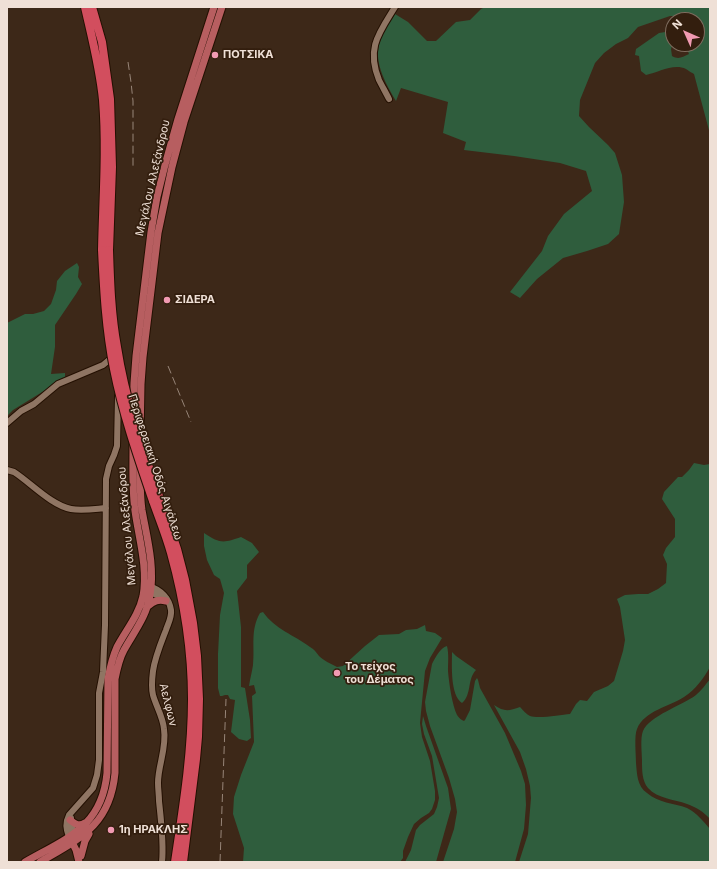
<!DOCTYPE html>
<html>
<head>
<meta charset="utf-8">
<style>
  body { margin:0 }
  #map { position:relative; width:717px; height:869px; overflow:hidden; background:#3d2818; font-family:Inter,sans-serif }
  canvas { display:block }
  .frame { position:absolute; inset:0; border:8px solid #efe0d6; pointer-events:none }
  .north { position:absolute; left:665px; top:12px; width:40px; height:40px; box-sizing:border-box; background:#331e0e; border:1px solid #7e6c5e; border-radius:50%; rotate:315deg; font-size:11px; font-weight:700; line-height:16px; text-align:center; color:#efe0d6 }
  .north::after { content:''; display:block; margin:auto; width:14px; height:18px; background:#f19ab2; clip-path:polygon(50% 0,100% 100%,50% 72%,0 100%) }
</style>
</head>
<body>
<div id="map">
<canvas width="717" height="869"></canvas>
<div class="frame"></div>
<div class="north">N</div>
</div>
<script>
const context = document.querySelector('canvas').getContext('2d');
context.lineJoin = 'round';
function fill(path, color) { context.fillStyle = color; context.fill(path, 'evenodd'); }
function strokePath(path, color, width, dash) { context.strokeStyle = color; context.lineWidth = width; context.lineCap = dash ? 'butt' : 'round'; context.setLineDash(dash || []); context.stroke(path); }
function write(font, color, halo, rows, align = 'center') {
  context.font = font + ' Inter,sans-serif'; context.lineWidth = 3.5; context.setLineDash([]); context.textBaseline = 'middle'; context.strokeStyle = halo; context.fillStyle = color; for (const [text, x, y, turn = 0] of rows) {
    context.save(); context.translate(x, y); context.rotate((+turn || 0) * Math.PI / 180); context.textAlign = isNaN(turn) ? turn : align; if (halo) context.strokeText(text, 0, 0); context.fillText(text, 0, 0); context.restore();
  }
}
fill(new Path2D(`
  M485,7H710V134L694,74C692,73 689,71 686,69C673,63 658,73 646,75L641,71L639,56L635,55L636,49L659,33L672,31L673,32V43L671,49L672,56C679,60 682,57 689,54L687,49H685L682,46V44H697V20H676L675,16H670L638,27L628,38L616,44L604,53L595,63L580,100L579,116L589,127L608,145L615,153L622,175L624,202L619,234L608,244L587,251L563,258L537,279L520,298L510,292L542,251L548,236L564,214L592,191L586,171L560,163L514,156L464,150L466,142L443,133L448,102L401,88L396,101C387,86 374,63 379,45C381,34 389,23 395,14L408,22L427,41H436L456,22L470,20L481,9Z
  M77,263L79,267L78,277L82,284L76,294L55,325V347L51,374L65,373V378L13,410L7,416V323L25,314H33L44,311L51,304L56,290L57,281L65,271Z
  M694,463L704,465L710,464V667C703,679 696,689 684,697C669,707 645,710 637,729C634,736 636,754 636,763C637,774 637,786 647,793C658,803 674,803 687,808C697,813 703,821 710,829V862H519L528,834L531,798L530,786L526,769L520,752L494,705C504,712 509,711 520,707C523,710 526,714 530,716C538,719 561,715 570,714L576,704L580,700L587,701L594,692L608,686L614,681L623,651L625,640L620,607L617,599L625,595L638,594H648L658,589L666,583L667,564L663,555L666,548L675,537V519L662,499L664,492L678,477H682L689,470Z
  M204,533C220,544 224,543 241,537L252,543L259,552L247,565V578L237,591L241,627V687L245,688L250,720L251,738L247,741L239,739L231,732L235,700L230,699L228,695H225L222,696H220L218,688V654L220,615L224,593L220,579L214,575L207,560L204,546Z
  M263,612C275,629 294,635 310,647C314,649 316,652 319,656C323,660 331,664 337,667L343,666L365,646L379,635L399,634L406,630L417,629L425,625L426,631L435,633L442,638L430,658L425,671L420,723L422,737L430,761L435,791V800L432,809L429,813L421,818L414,824L408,837L403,851V858L400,862H243L244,848L233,814L234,797L241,775L254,742L252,696L256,693L254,685L249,686C250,679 252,672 253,665C255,645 250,631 260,613Z
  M447,646C449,654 448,663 448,671C449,683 452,705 457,715C459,718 461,720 464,721L465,720L470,710L475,681L477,678L478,680L480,688L505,733L521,771L525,784L526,805L524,829L515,862H443L454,829L457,812L455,799L449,778L430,726L426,711L425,702L432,664C435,658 440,648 447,646Z
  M452,652L456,656L476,670C467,679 472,695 462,703C450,695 452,665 452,652Z
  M710,679V819C704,812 696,807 687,804C674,799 658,799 648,788C642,781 642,770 642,761C642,753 640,738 643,731C649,716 683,705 696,695C701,691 706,684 710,679Z
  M423,716L426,726L448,788L451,809L436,862H405L411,850L416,830L420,825L434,814L437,807L439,798L432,756L424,734L422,724Z`), '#2f5d3d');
const minor = new Path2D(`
  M389,99C386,93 382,86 379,80C366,48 379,33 395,7
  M7,423L21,411L34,404L58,384L103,365L115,355
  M7,470L14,472C31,483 51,505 71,509C82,511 94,509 106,508
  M147,585C159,589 169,597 171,610C172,617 168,624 166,630C161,643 155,657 153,671C152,679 151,687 153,695C156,706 163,717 164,729C167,748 158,765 158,783C158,789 159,795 159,801C161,820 164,844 162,862
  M148,591L161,597L166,601
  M71,818V824L74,833
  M69,837C66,829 65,823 69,815L93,788L97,775L99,760V693L103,672L105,625L106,479L109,466L114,455L117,446L118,396`);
const major = new Path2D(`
  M133,414L134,383L136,356L151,232L157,197L165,165L178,119L214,7
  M140,439L141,384L143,357L158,233L172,167L184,122L222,7
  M148,606C154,601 158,599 166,601
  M70,820C75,824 79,827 85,823
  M71,840L76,850L79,862
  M81,856L85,841L89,834
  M25,862C67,838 102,827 107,773L108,679C110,668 112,658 117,647C126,630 139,615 143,596C148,568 139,539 135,511C132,489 133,467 133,444
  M40,862C81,838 110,825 115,773V679C117,669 119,659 124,650C134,632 147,616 150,595C155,567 147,538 142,510C140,496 140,481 140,467`);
const highway = new Path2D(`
  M85,7C92,38 100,68 103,100C107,150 103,200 102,250
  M92,7L102,42L110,99L112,167L109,250
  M160,499L177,549L185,580L193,623L197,656L199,699L198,737L196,759L183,862
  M153,501C159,518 166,535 171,553C184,600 192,650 192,699C192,754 183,808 175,862`);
strokePath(minor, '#241002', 8);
strokePath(major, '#241002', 9);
strokePath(highway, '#241002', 10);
strokePath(minor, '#8f7563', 6);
strokePath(major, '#b75e60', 7);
strokePath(highway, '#d24e5e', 8);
strokePath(new Path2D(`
  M128,62L131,82L133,101V169
  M168,366L191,422
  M220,862L226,699`), '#988679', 1, [8, 4]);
const highwayBridge = new Path2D(`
  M102,250C104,290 106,329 114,369C123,414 138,457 153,501
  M109,250C110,282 111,315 117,347C125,399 142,449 160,499`);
strokePath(highwayBridge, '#241002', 10, []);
strokePath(highwayBridge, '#d24e5e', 8);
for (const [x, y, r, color] of [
  [215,55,4,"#f19ab2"],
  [167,300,4,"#f19ab2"],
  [337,673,4,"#f19ab2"],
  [111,830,4,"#f19ab2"]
]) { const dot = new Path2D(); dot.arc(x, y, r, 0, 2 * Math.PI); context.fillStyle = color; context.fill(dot); strokePath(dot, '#331e0e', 1.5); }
write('bold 11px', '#efe0d6', '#331e0e', [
  ["ΠΟΤΣΙΚΑ",223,55],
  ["ΣΙΔΕΡΑ",175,300],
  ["Το τείχος",345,667],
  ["του Δέματος",345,680],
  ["1η ΗΡΑΚΛΗΣ",119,830]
], 'left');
write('11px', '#efe0d6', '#331e0e', [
  ["Μεγάλου Αλεξάνδρου",153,178,-77],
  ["Περιφερειακή Οδός Αιγάλεω",155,467,72],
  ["Μεγάλου Αλεξάνδρου",127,526,-95],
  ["Αελφων",168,705,76]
]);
</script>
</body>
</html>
